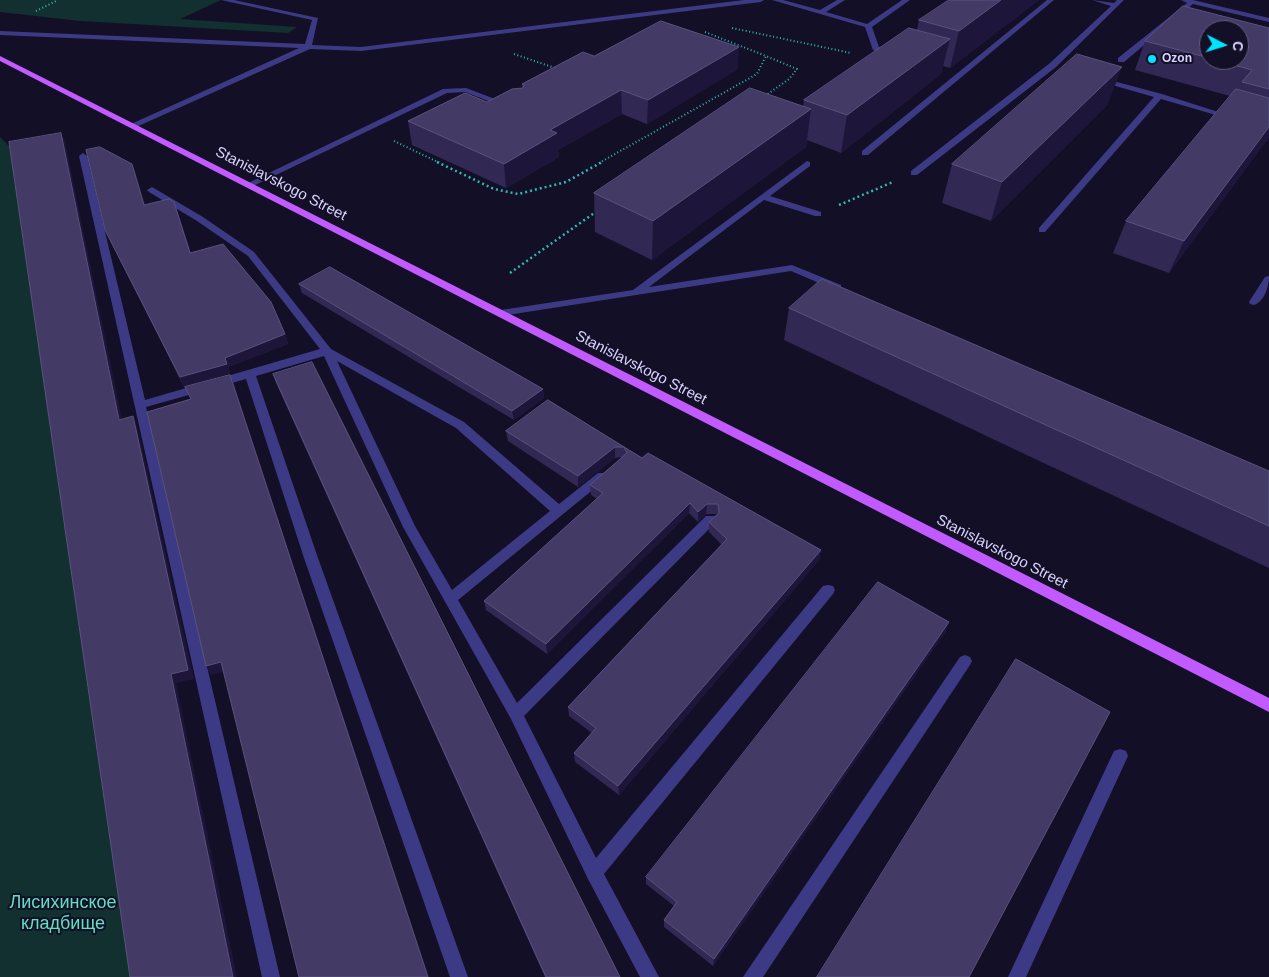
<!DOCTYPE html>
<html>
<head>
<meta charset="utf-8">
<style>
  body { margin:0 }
  #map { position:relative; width:1269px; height:977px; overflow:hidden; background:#130f26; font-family:Helvetica,sans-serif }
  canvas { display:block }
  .north { position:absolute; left:1199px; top:20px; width:50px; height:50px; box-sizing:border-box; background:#130f26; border:1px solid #625e7d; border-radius:50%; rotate:95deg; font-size:14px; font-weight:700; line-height:20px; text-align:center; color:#d9d4ff }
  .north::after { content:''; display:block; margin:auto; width:18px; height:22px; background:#00e5ff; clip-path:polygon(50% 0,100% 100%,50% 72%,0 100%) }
</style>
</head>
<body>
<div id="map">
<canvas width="1269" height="977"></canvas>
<div class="north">С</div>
</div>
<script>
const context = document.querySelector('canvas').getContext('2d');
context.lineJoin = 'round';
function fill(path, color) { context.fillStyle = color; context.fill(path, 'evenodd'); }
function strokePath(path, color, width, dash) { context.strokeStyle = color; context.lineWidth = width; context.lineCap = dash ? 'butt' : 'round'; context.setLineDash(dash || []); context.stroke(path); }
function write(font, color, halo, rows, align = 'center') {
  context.font = font + ' Helvetica,sans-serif'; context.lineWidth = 4; context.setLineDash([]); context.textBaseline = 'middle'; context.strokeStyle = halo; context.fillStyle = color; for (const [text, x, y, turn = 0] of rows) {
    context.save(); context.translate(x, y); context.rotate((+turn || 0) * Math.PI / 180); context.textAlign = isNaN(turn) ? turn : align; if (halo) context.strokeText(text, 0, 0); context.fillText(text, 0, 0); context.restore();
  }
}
fill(new Path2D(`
  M0,0H221L180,19L297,27L288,33L80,21L0,12Z
  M0,137L14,151L136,977H0Z`), '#12302f');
strokePath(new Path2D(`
  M36,11L58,0
  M732,28L851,53
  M514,54L555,68
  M765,96L789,79L797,69L766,56
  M394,141L440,163
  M599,163L757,74L766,56L705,32`), '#2fb8b0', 2, [1, 2.5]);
strokePath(new Path2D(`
  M437,162L494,189L518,194L566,182L602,162
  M839,205L893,182
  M510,273L597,211`), '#2fb8b0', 2.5, [2, 3]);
fill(new Path2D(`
  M221,0H234L318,18L312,45L361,47L744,0H764L761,2L361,51L310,49L134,128L130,126L131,124L299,48L0,35V31L305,44L312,20Z
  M772,0H783L820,10L837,0H845L826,12L867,24L902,0H910L872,27L879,47L897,54V58H894L873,50L865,27Z
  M1047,0H1054L868,155H862V151Z
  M1092,0L1114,3L1117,0H1124L1056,67L917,175H911V171L1050,63L1111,6Z
  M1181,0H1193L1269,18V22L1193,4L1124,62H1118V58L1187,3Z
  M1098,77L1162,94L1237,118L1233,120L1161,99L1045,232H1039V228L1154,97L1098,81Z
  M466,88L511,105L504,107L465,92L447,93L251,187L248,188L244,185L443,89Z
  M83,153L87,156L145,400L320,349L248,256L197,221L149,192L147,190L152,187L203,217L254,252L331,349L464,422L559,504L598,473H606L608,476L606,479L458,600L517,703L706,516H716L717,519L716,522L524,716L596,858L823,586L828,585L833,586L835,590L833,594L604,874L659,977H640L588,879L511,719L403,527L324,356L256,376L318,558L468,977H450L304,558L246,379L146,407L280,977H262L79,156ZM337,361L456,428L550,511L452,590L415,526Z
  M807,161L810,162V166L770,196L821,212V216H815L764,200L649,287L792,265L841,285V289H833L791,271L501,316L496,313L501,310L633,290Z
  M1269,276C1269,286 1265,301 1254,305L1250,304L1249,302L1265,277Z
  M965,655L970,657L972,661L970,665L763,977H743L960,657Z
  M1120,749L1126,751L1128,756L1026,977H1008L1114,751Z`), '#3d3a85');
fill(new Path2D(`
  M0,56L1269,698V712L0,61Z`), '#c25bff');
fill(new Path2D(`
  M1039,0L950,68L943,66L941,74L841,153L807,140L806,147L652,260L595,232L594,193L803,107L804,100L917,30L919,20Z
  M1183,6L1269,28V137L1169,273L1113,253L1126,221L1230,96L1135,70L1145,41ZM1209,30H1239V60H1209Z
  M594,56L738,69L647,124L622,114L558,150L559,157L506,188L412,145L408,121L487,102L522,88V84Z
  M1108,104L991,221L942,203L952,164Z
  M135,172L145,205L177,211L191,253L285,334L288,344L228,367L230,373L184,387L105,230Z
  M299,284L543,389L544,398L514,420L302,293Z
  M789,308L1269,471V568L1035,459L784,340Z
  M273,374L620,977H545L276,383Z
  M548,400L642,458L821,550L819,560L619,795L575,762L574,753L592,733L569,716L568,707L722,545L709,532V522L717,514H706L698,522L689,513L547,654L486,610L484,601L597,499L591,495L590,485L623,457L615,458L578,487L508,441L506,431Z
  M946,631L713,966L664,927V920L674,906L646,884V877Z`), '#312854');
fill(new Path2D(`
  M1001,0H1039L950,68L959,31Z
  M950,39L941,74L841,153L847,115Z
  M739,47L738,69L647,124L648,100Z
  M1122,67L1108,104L991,221L1002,182Z
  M621,90L622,114L558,150L559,157L506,188L504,164L550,130Z
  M811,109L806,147L652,260L653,221Z
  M1269,127V137L1169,273L1184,241Z
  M61,133L65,141L124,429L119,420Z
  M132,164L135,172L148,214L144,205Z
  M285,334L288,344L228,367L230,373L184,387L180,377L225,358Z
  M230,375L234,384L429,977H428Z
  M543,389L544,398L514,420L512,411Z
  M133,416L137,426L194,679L176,683L237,977H233L171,674Z
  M615,447V458L578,487V476Z
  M690,503L689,513L547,654L546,644Z
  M707,504L706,514L698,522V512Z
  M821,550L819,560L619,795L618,786Z
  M949,622L946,631L713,966L714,959Z
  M221,662L226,671L211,675L206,666Z`), '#1d163a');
const building = new Path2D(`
  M949,0H1001L959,31L919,20Z
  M1183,6L1269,28V89L1242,82L1252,70L1216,60H1239V30H1209V58L1145,41Z
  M661,21L739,47L648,100L621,90L550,130L557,133L504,164L408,121L465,93L487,102L512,89L523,88L524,85L522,84L583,52L594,56Z
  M909,28L950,39L847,115L804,100Z
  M1077,54L1122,67L1002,182L952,164Z
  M750,88L811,109L653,221L594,193Z
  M1236,89L1269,98V127L1184,241L1126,221Z
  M61,133L119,420L133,416L188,670L171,674L233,977H130L9,142Z
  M100,147L132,164L144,205L169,199L174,202L190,253L223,244L271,302L285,334L225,358L227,364L180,377L105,230L86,150Z
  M330,267L543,389L512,411L299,284Z
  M822,279L1269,471V526L1048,426L789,308Z
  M312,362L620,977H546L273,374Z
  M230,375L428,977H299L221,662L206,666L147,412L191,399L185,387Z
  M548,400L642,458L648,453L821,550L618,786L574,753L596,728L568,707L727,539L709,522L719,513L718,504H707L698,512L690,503L546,644L484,601L603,493L590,485L627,453L624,447H615L578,476L506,431Z
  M878,582L949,622L714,959L664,920L677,902L646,877Z
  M1016,659L1110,712L969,977H817Z`);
fill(building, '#433a66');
strokePath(building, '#5a527e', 1);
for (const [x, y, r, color] of [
  [1152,59,5,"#00e5ff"]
]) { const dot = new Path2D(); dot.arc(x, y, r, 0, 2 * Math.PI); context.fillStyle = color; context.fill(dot); strokePath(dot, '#130f26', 2); }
write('bold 12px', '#d9d4ff', '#130f26', [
  ["Ozon",1162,59]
], 'left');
write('15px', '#d9d4ff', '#130f26', [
  ["Stanislavskogo Street",281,184,27],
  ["Stanislavskogo Street",641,368,27],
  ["Stanislavskogo Street",1002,552,27]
]);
write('18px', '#5fe0c0', '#130f26', [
  ["Лисихинское",63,903],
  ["кладбище",63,924]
]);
</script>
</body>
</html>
